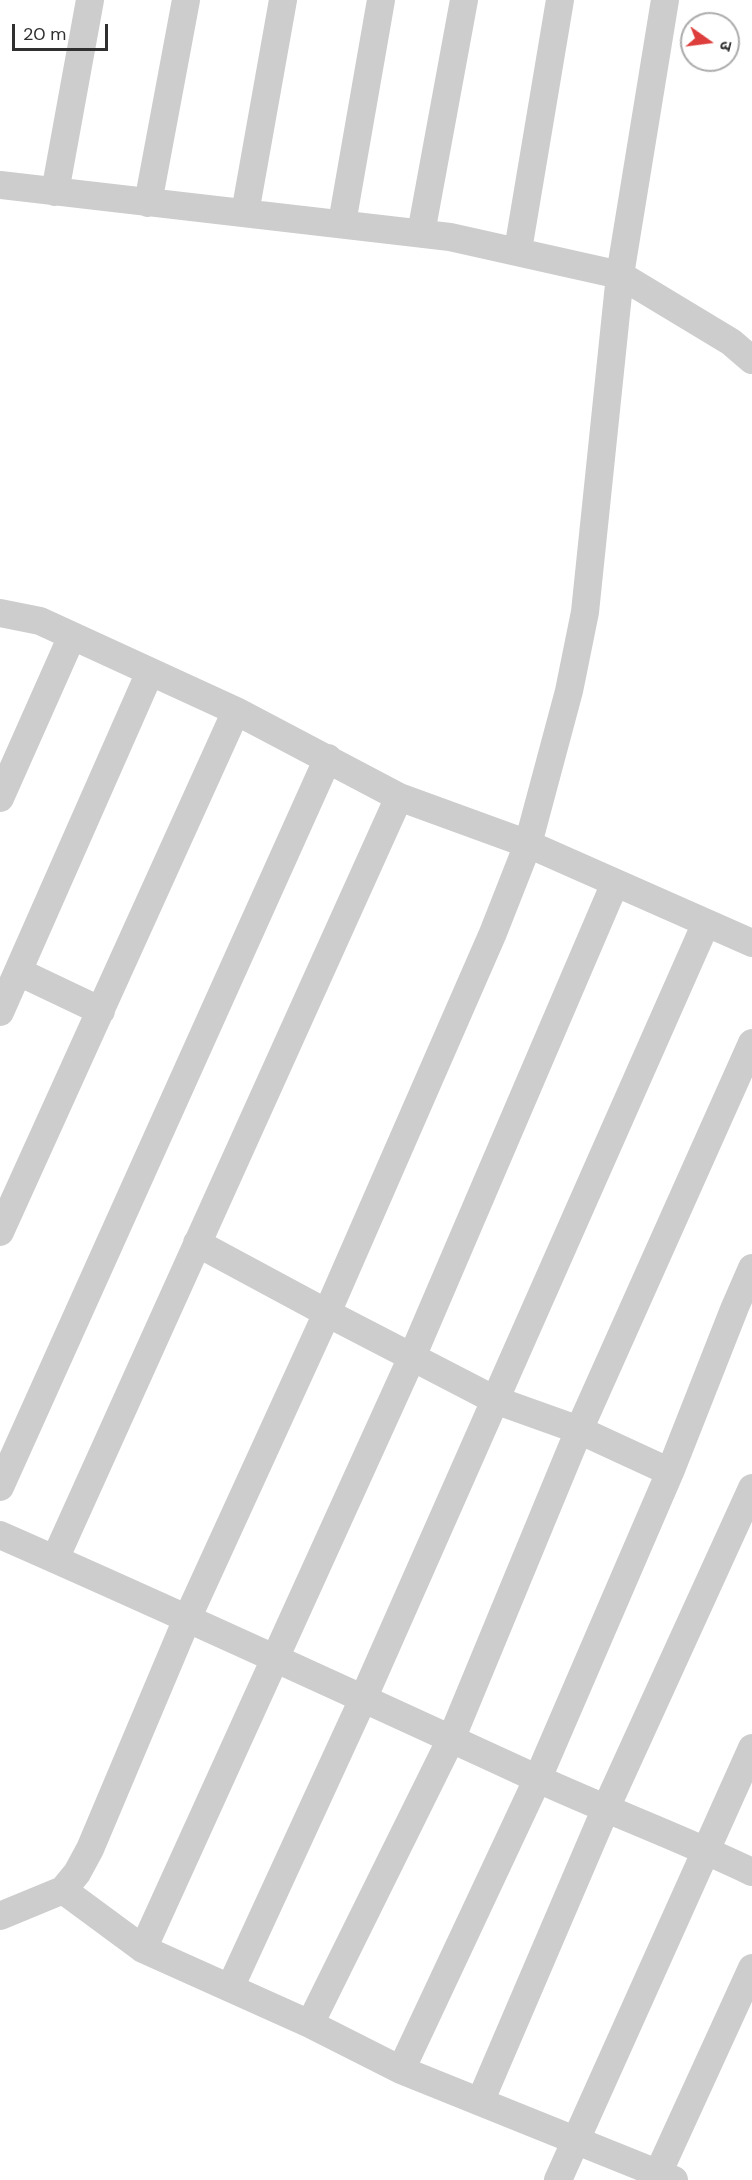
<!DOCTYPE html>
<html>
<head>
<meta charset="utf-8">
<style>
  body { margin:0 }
  #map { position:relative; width:752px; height:2180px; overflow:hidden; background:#fff; font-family:"DM Sans","Noto Sans Devanagari",sans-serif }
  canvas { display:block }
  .north { position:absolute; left:680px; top:12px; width:60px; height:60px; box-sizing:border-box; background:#fff; border:2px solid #acacac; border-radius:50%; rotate:104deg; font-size:16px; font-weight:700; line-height:24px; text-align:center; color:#303030 }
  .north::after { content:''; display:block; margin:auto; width:21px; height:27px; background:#dd3e3c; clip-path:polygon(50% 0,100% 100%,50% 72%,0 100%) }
  .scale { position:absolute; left:12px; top:24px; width:96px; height:27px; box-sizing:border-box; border:3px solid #303030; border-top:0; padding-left:8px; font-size:18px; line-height:21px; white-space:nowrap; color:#303030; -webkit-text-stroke:4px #fff; paint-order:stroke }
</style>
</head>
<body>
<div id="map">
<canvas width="752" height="2180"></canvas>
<div class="north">उ</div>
<div class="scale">20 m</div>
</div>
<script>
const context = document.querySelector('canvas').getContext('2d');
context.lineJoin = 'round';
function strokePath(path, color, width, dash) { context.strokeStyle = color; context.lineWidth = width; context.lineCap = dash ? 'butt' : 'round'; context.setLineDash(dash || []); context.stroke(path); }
strokePath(new Path2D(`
  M0,185L450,237L620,275L731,342L752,360
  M55,192L90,0
  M148,203L186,0
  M245,213L283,0
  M342,223L381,0
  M421,233L464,0
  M518,250L560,0
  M0,613L40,621L236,711L399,797L528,844L752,943
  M0,798L72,636
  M19,970V972L101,1011
  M0,1012L150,672
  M0,1232L236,711
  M197,1243L327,1313L495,1400L579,1430L670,1472
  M0,1487L328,758
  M0,1535C180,1614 358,1696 536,1778C608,1811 681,1838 752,1872
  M55,1559L399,797
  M63,1890L143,1949L310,2024L401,2070L674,2180
  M0,1916L63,1890L77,1873L90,1849L187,1619L327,1313L493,933L528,844L569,691L585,612L620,275L665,0
  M143,1949L412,1357L615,883
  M230,1988L363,1699L706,923
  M310,2024L452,1737L579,1430L752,1043
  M401,2070L538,1778L670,1472L735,1307L752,1268
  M480,2102L606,1808L752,1488
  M558,2180L752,1748
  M655,2180L752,1968`), '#cdcdcd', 28);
</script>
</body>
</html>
